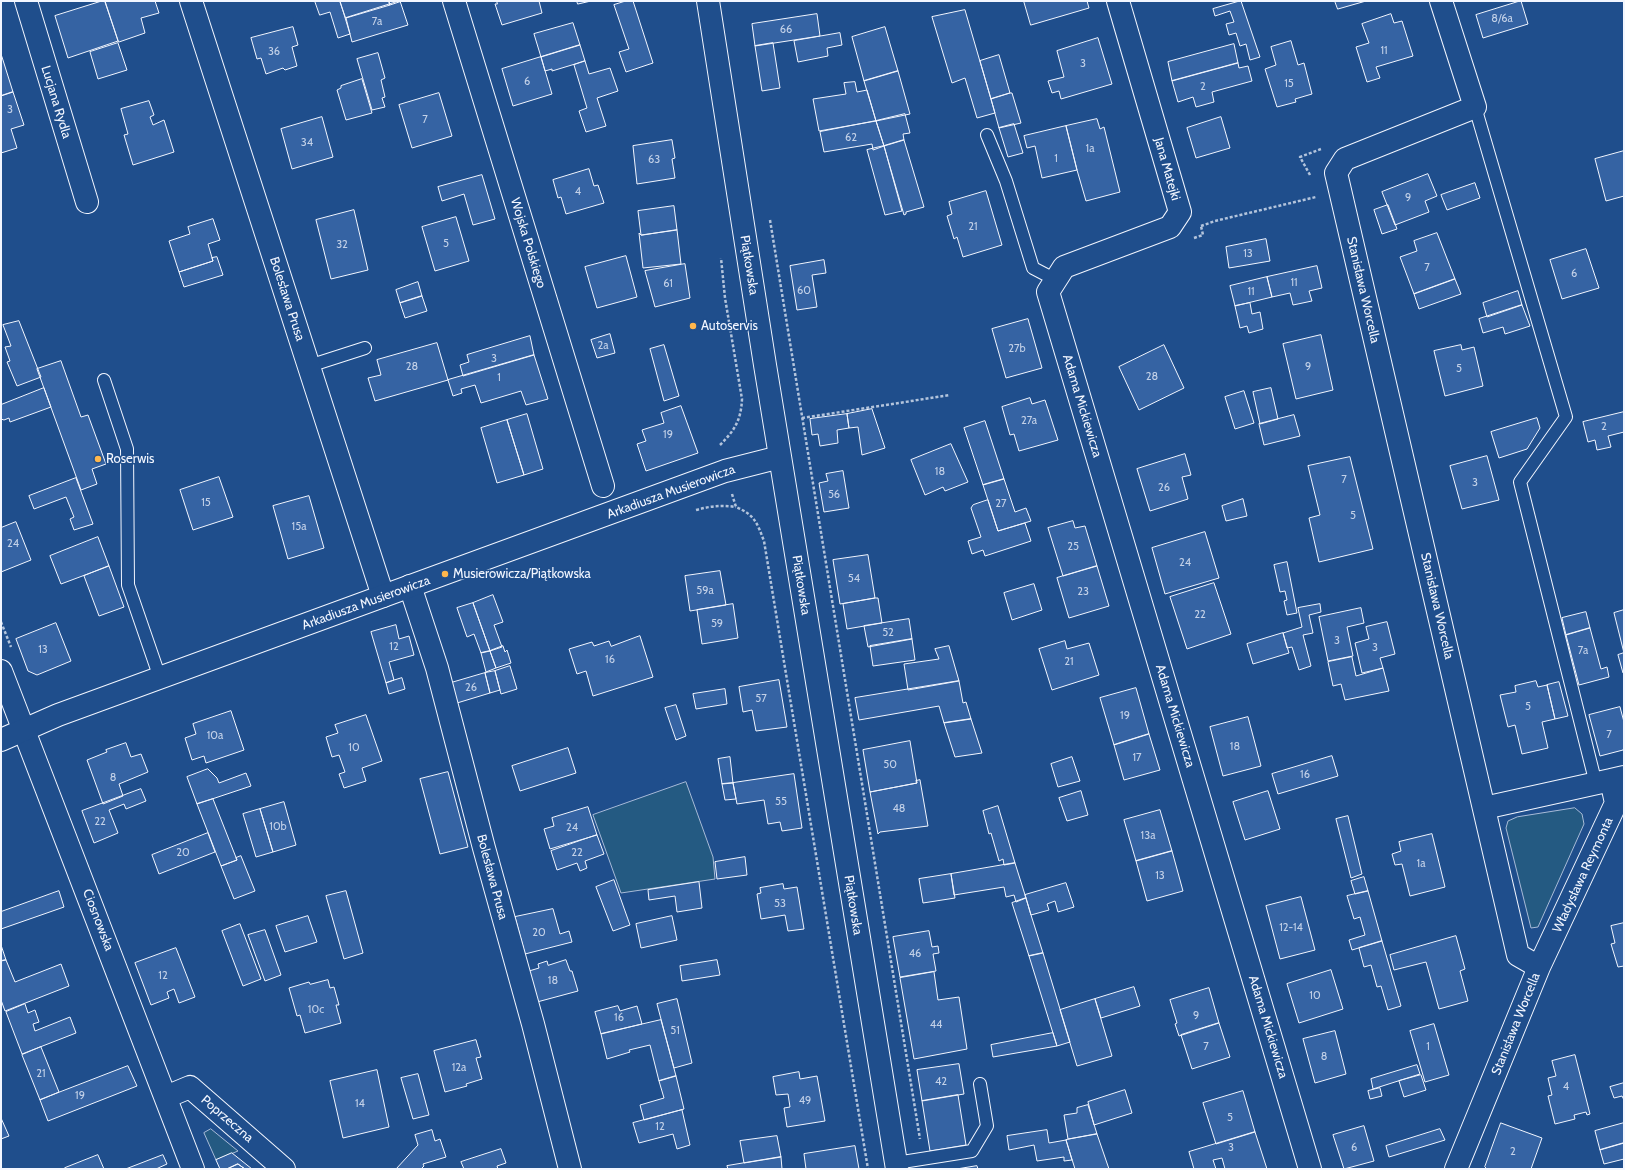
<!DOCTYPE html>
<html>
<head>
<meta charset="utf-8">
<style>
  body { margin:0 }
  #map { position:relative; width:1625px; height:1170px; overflow:hidden; background:#1f4e8c; font-family:Cabin,sans-serif }
  canvas { display:block }
  .frame { position:absolute; inset:0; border:2px solid #f2f6ff; pointer-events:none }
</style>
</head>
<body>
<div id="map">
<canvas width="1625" height="1170"></canvas>
<div class="frame"></div>
</div>
<script>
const context = document.querySelector('canvas').getContext('2d');
context.lineJoin = 'round';
function fill(path, color) { context.fillStyle = color; context.fill(path, 'evenodd'); }
function strokePath(path, color, width, dash) { context.strokeStyle = color; context.lineWidth = width; context.lineCap = dash ? 'butt' : 'round'; context.setLineDash(dash || []); context.stroke(path); }
function write(font, color, halo, rows, align = 'center') {
  context.font = font + ' Cabin,sans-serif'; context.lineWidth = 3; context.setLineDash([]); context.textBaseline = 'middle'; context.strokeStyle = halo; context.fillStyle = color; for (const [text, x, y, turn = 0] of rows) {
    context.save(); context.translate(x, y); context.rotate((+turn || 0) * Math.PI / 180); context.textAlign = isNaN(turn) ? turn : align; if (halo) context.strokeText(text, 0, 0); context.fillText(text, 0, 0); context.restore();
  }
}
const green = new Path2D(`
  M686,782L713,857L715,879L621,893L593,815Z
  M1575,808L1582,814L1584,824L1538,927L1531,928L1506,828L1508,821L1517,817Z
  M211,1129L238,1151L216,1160L204,1133Z`);
fill(green, '#245a82');
strokePath(green, '#a8bbd7', 1);
const building = new Path2D(`
  M102,1H105L118,41L68,58L55,16Z
  M105,1H155L159,13L141,18L145,33L119,42Z
  M315,1H340L350,34L338,38L330,12L320,15Z
  M340,1H389L390,5L346,18Z
  M389,1H402L390,5Z
  M400,1L408,25L352,42L346,18Z
  M497,1H539L542,13L502,25L495,4H497Z
  M577,1H591L578,4Z
  M626,1H633L653,63L626,72L619,52L629,49L614,5Z
  M1024,1H1087L1089,8L1031,25Z
  M1241,1L1260,57L1250,60L1246,44L1240,46L1236,33L1229,35L1226,24L1234,22L1230,11L1215,16L1213,9Z
  M1335,1H1366L1338,9Z
  M1521,1L1528,24L1483,38L1476,15Z
  M965,10L995,113L977,118L965,78L952,83L932,17Z
  M817,14L820,36L755,46L752,24Z
  M1391,14L1394,23L1402,21L1413,56L1376,67L1380,78L1367,82L1356,47L1369,43L1362,24Z
  M573,23L580,45L541,57L534,34Z
  M293,27L298,45L292,47L297,66L285,70L283,68L266,74L261,58L257,59L251,38Z
  M885,27L898,71L864,81L852,37Z
  M840,33L842,45L827,48L828,56L798,62L794,41Z
  M1098,38L1112,84L1061,99L1059,91L1052,93L1048,81L1064,77L1057,51Z
  M1291,41L1298,65L1304,63L1312,94L1295,99L1296,102L1277,107L1265,69L1276,65L1271,47Z
  M118,43L127,70L98,79L90,52Z
  M773,43L780,88L762,91L755,46Z
  M1234,44L1238,63L1172,81L1168,62Z
  M580,45L585,61L552,71V69L545,71L541,57Z
  M378,53L385,78L381,80L385,97L382,98L385,107L372,110L357,59Z
  M999,55L1010,93L991,99L980,61Z
  M2,57L13,92L1,96V58Z
  M541,57L552,94L513,106L502,69Z
  M585,61L589,74L610,68L618,91L597,98L606,126L586,132L579,111L587,108L574,65Z
  M1238,63L1239,68L1248,66L1252,81L1212,92L1214,102L1196,107L1193,97L1178,102L1172,81Z
  M898,71L910,114L876,121L864,81Z
  M362,79L372,113L346,120L337,90L341,88V86Z
  M855,82L857,92L867,90L876,121L819,131L813,99L846,94L844,83Z
  M13,92L24,125L11,129L17,148L1,153V96Z
  M439,93L452,136L412,148L399,105Z
  M1010,93H1012L1021,123L999,128L991,99Z
  M149,101L154,115L150,117L153,125L164,120L174,152L133,165L124,135L128,134L121,109Z
  M905,114L910,133L903,134L904,140L884,146L876,121Z
  M322,117L333,157L292,169L281,129Z
  M1221,117L1230,148L1196,158L1187,128Z
  M1097,119L1100,129L1104,127L1120,192L1086,201L1077,170L1066,126Z
  M876,121L884,146L873,150L872,144L824,152L820,132Z
  M1014,124L1023,153L1008,157L999,128Z
  M1066,126L1077,170L1042,178L1035,146L1027,148L1024,136Z
  M672,140L675,158L672,159L675,178L637,184L633,146Z
  M904,140L924,207L906,212V214L904,215L884,146Z
  M884,146L902,211L885,215L867,150Z
  M1624,151V196L1606,201L1595,159Z
  M589,169L594,186L598,185L604,203L566,214L561,197L558,198L553,180Z
  M1428,174L1437,196L1425,201L1429,212L1395,225L1382,192Z
  M482,175L495,219L473,225L464,194L442,201L438,187Z
  M1475,183L1480,198L1447,210L1441,195Z
  M986,191L1002,245L963,257L957,237L954,239L947,216L952,214L949,202Z
  M1388,205L1397,229L1382,234L1374,210Z
  M674,206L677,230L641,235L638,211Z
  M354,210L368,270L331,279L316,220Z
  M456,217L469,261L435,271L422,227Z
  M213,219L220,240L208,244L213,261L179,272L169,241L190,234L188,227Z
  M677,230L681,264L643,268L639,233L641,235Z
  M1437,233L1455,279L1414,294L1400,257L1417,251L1414,241Z
  M1266,239L1270,261L1229,268L1226,247Z
  M1586,249L1599,288L1562,299L1550,260Z
  M626,256L637,297L597,308L585,267Z
  M217,257L223,275L184,287L179,272L213,261L212,258Z
  M824,260L826,273L812,275L817,307L797,310L790,266Z
  M685,264L690,298L655,307L645,271Z
  M1317,266L1322,288L1309,291L1312,301L1293,305L1290,293L1272,297L1267,277Z
  M1267,277L1272,297L1235,306L1230,286Z
  M1455,279L1461,294L1419,309L1414,294Z
  M418,282L422,296L400,303L396,290Z
  M1518,291L1522,305L1487,317L1483,303Z
  M422,296L427,311L405,318L400,303Z
  M1250,303L1252,314L1260,312L1263,329L1249,333L1247,326L1240,328L1235,306Z
  M1522,305L1530,326L1505,334L1503,327L1483,333L1479,319Z
  M1028,319L1042,368L1006,378L992,329Z
  M19,321L41,377L17,386L7,362L10,361L5,347L11,346L3,325Z
  M610,334L615,353L597,358L591,340Z
  M1321,335L1333,390L1296,399L1283,344Z
  M530,336L534,355L463,376L460,365L469,362L467,355Z
  M437,343L448,380L375,401L368,378L381,375L377,360Z
  M664,345L679,396L664,401L650,349Z
  M1164,345L1184,388L1139,410L1119,367Z
  M1461,345L1462,350L1474,347L1483,386L1445,396L1434,351Z
  M534,355L548,399L526,405L521,391L481,403L475,385L461,389L462,393L453,396L448,380Z
  M61,361L81,417L88,415L106,464L92,469L97,484L81,490L37,369Z
  M44,388L51,407L10,422L9,418L4,420L1,419V405Z
  M1271,388L1278,419L1260,424L1253,392Z
  M1244,391L1254,423L1235,429L1225,397Z
  M1030,398L1032,404L1045,400L1058,440L1019,451L1014,434L1010,435L1002,407Z
  M681,406L698,453L646,471L637,444L646,441L642,430L664,423L661,413Z
  M872,409L885,448L862,455L858,427L849,428L847,414Z
  M1624,412V432L1608,436L1611,447L1597,450L1595,440L1588,442L1583,422Z
  M527,414L543,469L524,475L507,420Z
  M847,414L849,428L837,430L838,443L820,446L818,434L812,435L810,419Z
  M1294,415L1300,436L1264,445L1259,424Z
  M1537,418L1540,428L1527,449L1499,458L1491,432Z
  M507,420L524,475L497,483L481,428Z
  M985,421L1004,479L983,485L964,428Z
  M951,444L968,482L945,491L943,487L925,495L911,460Z
  M1185,454L1191,475L1182,477L1188,499L1150,511L1137,469Z
  M1487,456L1499,500L1462,509L1450,466Z
  M1350,457L1373,549L1319,562L1309,518L1320,515L1308,466Z
  M843,471L849,508L824,512L819,483L828,481L826,474Z
  M219,477L233,517L193,530L180,490Z
  M76,478L93,524L74,530L70,519L74,517L66,497L34,509L29,496Z
  M1004,479L1015,512L1026,508L1031,521L998,531L983,485Z
  M309,496L324,548L288,559L273,506Z
  M1243,499L1247,516L1226,521L1222,506Z
  M988,500L998,531L1025,523L1031,541L985,556L983,550L972,554L968,541L981,537L971,508L973,505Z
  M1073,521L1075,528L1085,526L1097,566L1063,576L1048,528Z
  M16,522L31,560L1,572V528Z
  M1205,532L1219,578L1165,594L1152,548Z
  M98,537L109,566L61,584L50,556Z
  M868,555L875,598L840,604L833,560Z
  M1287,562L1297,613L1287,615L1284,601L1287,600L1285,591L1280,592L1274,565Z
  M109,566L124,607L99,616L84,576Z
  M1097,566L1109,606L1069,618L1057,578Z
  M720,571L726,605L690,611L685,576Z
  M1214,583L1231,634L1187,649L1170,597Z
  M1034,584L1042,610L1012,620L1004,593Z
  M493,595L503,622L494,625L502,647L490,651L473,603Z
  M875,598H878L882,623L847,629L843,604Z
  M473,603L490,651L481,653L474,634L467,637L457,608Z
  M733,604L738,638L702,644L697,610Z
  M1320,604L1321,612L1309,615L1313,633L1303,635L1311,666L1299,670L1292,647L1287,648L1283,633L1302,627L1298,608Z
  M1361,608L1364,623L1347,627L1353,656L1328,661L1319,617Z
  M1624,610V653L1614,613Z
  M1586,612L1590,628L1566,635L1562,618Z
  M909,619L912,639L868,647L864,626Z
  M1387,622L1395,654L1380,658L1383,668L1362,673L1355,643L1369,639L1366,627Z
  M56,623L71,661L37,675L28,671L16,639Z
  M396,625L399,639L409,636L414,655L389,662L394,680L386,683L371,632Z
  M1590,628L1601,669L1607,667L1609,677L1579,685L1566,635Z
  M1283,633L1289,653L1253,664L1247,644Z
  M640,636L653,677L593,696L586,671L577,674L569,649L592,642L594,646L609,641L611,646Z
  M912,639L915,660L873,666L870,646Z
  M1065,641L1067,649L1089,643L1099,675L1052,690L1039,649Z
  M503,646L505,652L507,650L511,663L496,668L490,651Z
  M949,646L959,681L908,690L904,664L939,659L935,649Z
  M490,651L496,668L486,672L481,653Z
  M1624,653V672L1623,673L1618,655Z
  M1352,657L1356,676L1383,668L1389,691L1345,700L1341,684L1333,686L1328,662Z
  M510,666L517,689L501,694L495,671Z
  M495,671L500,690L490,693L485,673Z
  M485,673L490,693L457,703L451,683Z
  M402,678L405,689L389,694L386,683Z
  M779,680L787,727L756,731L752,710L743,712L739,687Z
  M959,681L963,703L966,702L971,719L944,723L939,706L859,720L855,698Z
  M1536,681L1538,687L1547,685L1555,719L1542,722L1548,748L1522,754L1515,725L1508,727L1500,695L1516,692L1515,686Z
  M1559,682L1568,716L1555,719L1547,685Z
  M1136,688L1149,734L1114,745L1100,698Z
  M725,689L727,704L696,709L693,694Z
  M676,705L686,736L676,740L665,708Z
  M1620,707L1624,722V748L1623,750L1600,756L1589,715Z
  M231,711L244,750L206,763L204,756L192,760L185,738L196,734L193,724Z
  M366,715L382,761L362,768L366,781L344,788L339,774L345,772L339,755L332,757L326,737L338,733L335,725Z
  M1248,717L1261,766L1223,776L1210,727Z
  M971,719L982,753L955,757L944,723Z
  M1149,734L1160,770L1124,780L1114,745Z
  M910,741L917,783L870,792L863,750Z
  M126,743L131,757L141,754L148,772L119,784L123,796L103,804L87,760L107,752L106,750Z
  M568,748L576,773L520,791L512,766Z
  M1332,756L1338,776L1278,794L1272,774Z
  M730,757L733,783L722,784L718,759Z
  M1072,757L1080,781L1058,787L1051,764Z
  M208,769L217,778L219,783L246,773L251,786L197,804L187,777Z
  M448,772L468,847L440,854L420,779Z
  M794,774L802,828L782,831L780,822L768,824L764,800L737,804L733,783Z
  M920,780L928,826L880,832L878,834L870,792L917,783L916,781Z
  M733,783L736,799L725,800L722,784Z
  M141,789L146,801L126,809L124,804L109,810L118,833L94,843L82,811Z
  M1081,791L1088,815L1067,821L1059,798Z
  M1268,791L1280,829L1245,840L1233,802Z
  M213,799L237,860L221,866L197,804Z
  M284,802L296,845L273,852L260,809Z
  M998,806L1015,863L1004,865L1003,859L999,861L991,833L989,834L983,811Z
  M588,807L597,835L550,849L544,829L554,826L552,818Z
  M260,809L273,852L256,857L243,814Z
  M1160,810L1172,851L1136,861L1124,820Z
  M1348,816L1362,874L1351,878L1336,819Z
  M208,833L215,852L159,874L152,855Z
  M1432,834L1445,887L1410,896L1402,864L1395,865L1392,854L1401,851L1399,842Z
  M597,835L604,854L585,861L587,868L580,871L577,863L557,870L551,851Z
  M1172,851L1183,891L1147,901L1136,861Z
  M241,856L255,891L234,899L221,866L237,860L236,858Z
  M745,857L747,875L717,879L715,862Z
  M1015,863L1026,898L1016,902L1014,895L1006,897L1004,887L954,895L951,874Z
  M951,874L955,898L923,903L919,879Z
  M1364,877L1368,891L1355,894L1351,881Z
  M614,880L630,925L613,931L596,887Z
  M699,882L702,908L677,912L675,896L649,900L648,890Z
  M1066,883L1074,907L1058,912L1055,901L1047,904L1049,910L1031,915L1025,895Z
  M783,884L784,889L797,887L804,929L788,931L785,915L761,919L757,894L761,893L760,888Z
  M59,891L64,907L1,929V912Z
  M346,891L363,953L344,959L326,896Z
  M1368,891L1382,941L1352,950L1349,940L1365,935L1360,917L1354,919L1347,896Z
  M1301,897L1315,950L1280,959L1266,906Z
  M1026,898L1031,915L1043,953L1029,956L1012,903Z
  M553,909L560,934L569,931L572,942L525,954L515,917Z
  M308,916L317,942L285,952L276,926Z
  M672,916L677,940L641,948L636,924Z
  M1624,923V966L1618,967L1611,944L1615,943L1611,926Z
  M240,924L261,979L243,986L222,931Z
  M265,930L281,975L265,981L248,935Z
  M929,931L932,947L938,946L939,953L933,954L936,971L900,977L893,937Z
  M1456,936L1465,969L1460,971L1468,1001L1439,1009L1426,962L1394,970L1390,955Z
  M1382,941L1401,1006L1388,1010L1381,986L1377,987L1371,965L1364,967L1359,948Z
  M1,945L6,960L1,961Z
  M176,948L195,997L179,1003L174,989L167,992L169,998L151,1005L135,963Z
  M1043,953L1070,1042L1057,1046L1029,956Z
  M6,960L15,982L61,964L69,986L5,1011L1,1000V961Z
  M566,960L570,971H572L578,991L537,1002L529,971L539,968L538,964L547,961L548,965Z
  M717,960L720,975L682,981L680,966Z
  M1331,970L1343,1009L1299,1023L1287,984Z
  M934,972L938,1000L959,997L967,1049L914,1059L900,978Z
  M328,980L330,988L334,987L339,1005H336L341,1023L305,1033L300,1015L297,1016L289,988L309,982L310,984Z
  M1134,987L1140,1006L1101,1018L1095,999Z
  M1209,988L1219,1023L1179,1036L1175,1024L1177,1023L1170,1000Z
  M677,999L692,1063L674,1068L657,1004Z
  M1095,999L1112,1056L1077,1066L1060,1010Z
  M25,1004L28,1013L35,1010L39,1022L33,1024L35,1031L70,1017L76,1033L22,1054L6,1012Z
  M618,1006L620,1011L637,1006L642,1024L601,1034L595,1012Z
  M661,1020L676,1076L659,1081L650,1045L629,1050L630,1052L607,1059L601,1034Z
  M1219,1023L1230,1057L1192,1069L1181,1035Z
  M1434,1024L1449,1075L1425,1082L1410,1031Z
  M1335,1031L1346,1074L1315,1083L1303,1039Z
  M1053,1033L1057,1046L993,1057L991,1045Z
  M476,1040L481,1057L476,1058L482,1079L466,1084L467,1086L445,1092L434,1051Z
  M41,1047L59,1092L40,1100L22,1055Z
  M1575,1055L1590,1114L1587,1115L1586,1112L1574,1115L1575,1119L1555,1124L1548,1096L1552,1095L1548,1078L1556,1076L1552,1061Z
  M959,1064L964,1094L922,1101L917,1070Z
  M1417,1065L1420,1074L1373,1089L1371,1079Z
  M128,1066L137,1086L48,1121L40,1100Z
  M377,1070L389,1127L343,1138L330,1081Z
  M799,1072L800,1079L817,1076L825,1121L787,1127L784,1108L790,1107L788,1094L776,1095L773,1077Z
  M418,1074L429,1115L413,1119L401,1078Z
  M1421,1075L1426,1090L1404,1097L1399,1081Z
  M676,1076L684,1109L644,1120L640,1105L664,1098L659,1081Z
  M1624,1083V1100L1622,1096L1614,1098L1610,1087Z
  M1380,1088L1382,1096L1370,1099L1368,1091Z
  M1125,1090L1132,1113L1094,1125L1088,1102Z
  M1243,1091L1255,1132L1216,1144L1203,1103Z
  M958,1095L966,1145L930,1151L922,1101Z
  M1088,1105L1097,1134L1068,1139L1064,1115L1077,1113V1108Z
  M682,1110L690,1145L677,1149L673,1134L639,1143L633,1123Z
  M1,1118L9,1136L1,1139Z
  M1501,1123L1542,1138L1531,1169H1487L1485,1167Z
  M1624,1123V1143L1600,1150L1595,1131Z
  M1364,1126L1374,1161L1344,1169L1333,1135Z
  M1440,1129L1445,1140L1389,1157L1386,1146Z
  M432,1130L435,1141L440,1139L446,1157L423,1164L424,1166L421,1169H396L418,1145L415,1135Z
  M1047,1130L1049,1143L1066,1140L1072,1160L1064,1161V1157L1037,1161L1034,1145L1009,1150L1007,1136Z
  M1255,1132L1267,1169H1225L1222,1158L1213,1160L1216,1169H1194L1189,1152Z
  M1097,1134L1109,1169H1075L1066,1140Z
  M777,1136L781,1157L744,1163L740,1141Z
  M1624,1143V1159L1604,1164L1600,1150Z
  M855,1146L859,1169H806L804,1154Z
  M501,1149L506,1163L497,1166L498,1169H464L461,1162Z
  M232,1153L252,1169H245L238,1164L227,1169H220L216,1160Z
  M98,1155L104,1169H66L65,1168Z
  M163,1155L167,1164L156,1169H126Z
  M781,1157L782,1169H728L727,1166Z
  M238,1164L245,1169H227Z
  M977,1166L978,1169H957Z`);
fill(building, '#3563a3');
strokePath(building, '#f2f6ff', 1);
const lane = new Path2D(`
  M1475,107L1566,417L1520,482L1596,784
  M987,135L1006,181L1033,268L1056,280
  M309,366L365,348
  M104,380L127,449L128,585L160,678
  M896,1163L972,1151L987,1126L980,1084`);
const street = new Path2D(`
  M26,1L87,202
  M191,1L383,596
  M454,1L603,486
  M1118,1L1180,212L1170,227L1064,267L1048,292L1310,1169
  M1441,1L1475,107L1345,159L1336,173L1518,955L1539,967
  M410,586L437,668L484,848L533,1024L570,1169
  M1,671L193,1169
  M1484,808L1611,780
  M166,1097L190,1087L284,1169
  M1456,1169L1539,967L1616,803L1611,780L1624,777`);
const secondary = new Path2D(`
  M708,1L765,365L897,1169
  M1,740L58,715L725,471L780,457`);
strokePath(lane, '#f2f6ff', 14);
strokePath(street, '#f2f6ff', 24);
strokePath(secondary, '#f2f6ff', 24);
strokePath(new Path2D(`
  M1310,175L1300,157L1321,149
  M770,220L920,1139
  M1201,226L1215,221L1316,197
  M1194,238L1203,235L1201,226
  M802,418L950,395
  M720,445C735,430 741,420 742,399L725,298L721,258
  M732,494L736,507C755,515 757,523 764,541L868,1169
  M696,510C710,506 722,505 736,507
  M1,622L11,647`), '#b3c4dc', 2.5, [3, 2]);
strokePath(lane, '#1f4e8c', 12);
strokePath(street, '#1f4e8c', 22);
strokePath(secondary, '#1f4e8c', 22);
for (const [x, y, r, color] of [
  [693,326,4,"#ffb74d"],
  [98,459,4,"#ffb74d"],
  [445,574,4,"#ffb74d"]
]) { const dot = new Path2D(); dot.arc(x, y, r, 0, 2 * Math.PI); context.fillStyle = color; context.fill(dot); strokePath(dot, '#1f4e8c', 1.5); }
write('11px', '#c3d1e8', null, [
  ["8/6a",1502,19],
  ["7a",377,22],
  ["66",786,30],
  ["11",1384,51],
  ["36",274,52],
  ["3",1083,64],
  ["6",527,82],
  ["15",1289,84],
  ["2",1203,87],
  ["3",10,110],
  ["7",425,120],
  ["62",851,138],
  ["34",307,143],
  ["1a",1090,149],
  ["1",1056,159],
  ["63",654,160],
  ["4",578,192],
  ["9",1408,198],
  ["21",973,227],
  ["5",446,244],
  ["32",342,245],
  ["13",1248,254],
  ["7",1427,268],
  ["6",1574,274],
  ["11",1294,283],
  ["61",668,284],
  ["60",804,291],
  ["11",1251,292],
  ["2a",603,346],
  ["27b",1017,349],
  ["3",494,359],
  ["28",412,367],
  ["9",1308,367],
  ["5",1459,369],
  ["28",1152,377],
  ["1",499,378],
  ["27a",1029,421],
  ["2",1604,427],
  ["19",668,435],
  ["18",940,472],
  ["7",1344,480],
  ["3",1475,483],
  ["26",1164,488],
  ["56",834,495],
  ["15",206,503],
  ["27",1001,504],
  ["5",1353,516],
  ["15a",299,527],
  ["24",13,544],
  ["25",1073,547],
  ["24",1185,563],
  ["54",854,579],
  ["59a",705,591],
  ["23",1083,592],
  ["22",1200,615],
  ["59",717,624],
  ["52",888,633],
  ["3",1337,641],
  ["12",394,647],
  ["3",1375,648],
  ["13",43,650],
  ["7a",1583,651],
  ["16",610,660],
  ["21",1069,662],
  ["26",471,688],
  ["57",761,699],
  ["5",1528,707],
  ["19",1125,716],
  ["7",1609,735],
  ["10a",215,736],
  ["18",1235,747],
  ["10",354,748],
  ["17",1137,758],
  ["50",890,765],
  ["16",1305,775],
  ["8",113,778],
  ["55",781,802],
  ["48",899,809],
  ["22",100,822],
  ["10b",278,827],
  ["24",572,828],
  ["13a",1148,836],
  ["20",183,853],
  ["22",577,853],
  ["1a",1421,864],
  ["13",1160,876],
  ["53",780,904],
  ["12-14",1291,928],
  ["20",539,933],
  ["46",915,954],
  ["12",163,976],
  ["18",553,981],
  ["10",1315,996],
  ["10c",316,1010],
  ["9",1196,1016],
  ["16",619,1018],
  ["44",936,1025],
  ["51",675,1031],
  ["7",1206,1047],
  ["1",1428,1047],
  ["8",1324,1057],
  ["12a",459,1068],
  ["21",41,1074],
  ["42",941,1082],
  ["4",1566,1087],
  ["19",80,1096],
  ["49",805,1101],
  ["14",360,1104],
  ["5",1230,1118],
  ["12",660,1127],
  ["3",1231,1148],
  ["6",1354,1148],
  ["2",1513,1152]
]);
write('13px', '#f2f6ff', '#1f4e8c', [
  ["Lucjana Rydla",56,102,73],
  ["Jana Matejki",1167,169,74],
  ["Wojska Polskiego",528,243,73],
  ["Piątkowska",749,265,81],
  ["Stanisława Worcella",1363,290,77],
  ["Bolesława Prusa",287,299,72],
  ["Adama Mickiewicza",1082,406,73],
  ["Arkadiusza Musierowicza",671,492,-20],
  ["Piątkowska",801,585,81],
  ["Arkadiusza Musierowicza",366,603,-20],
  ["Stanisława Worcella",1437,606,77],
  ["Adama Mickiewicza",1175,716,73],
  ["Władysława Reymonta",1583,875,-65],
  ["Bolesława Prusa",492,877,75],
  ["Piątkowska",853,905,81],
  ["Ciosnowska",98,920,69],
  ["Stanisława Worcella",1516,1024,-68],
  ["Adama Mickiewicza",1268,1027,73],
  ["Poprzeczna",227,1119,41]
]);
write('13px', '#f2f6ff', '#1f4e8c', [
  ["Autoservis",701,326],
  ["Roserwis",106,459],
  ["Musierowicza/Piątkowska",453,574]
], 'left');
</script>
</body>
</html>
